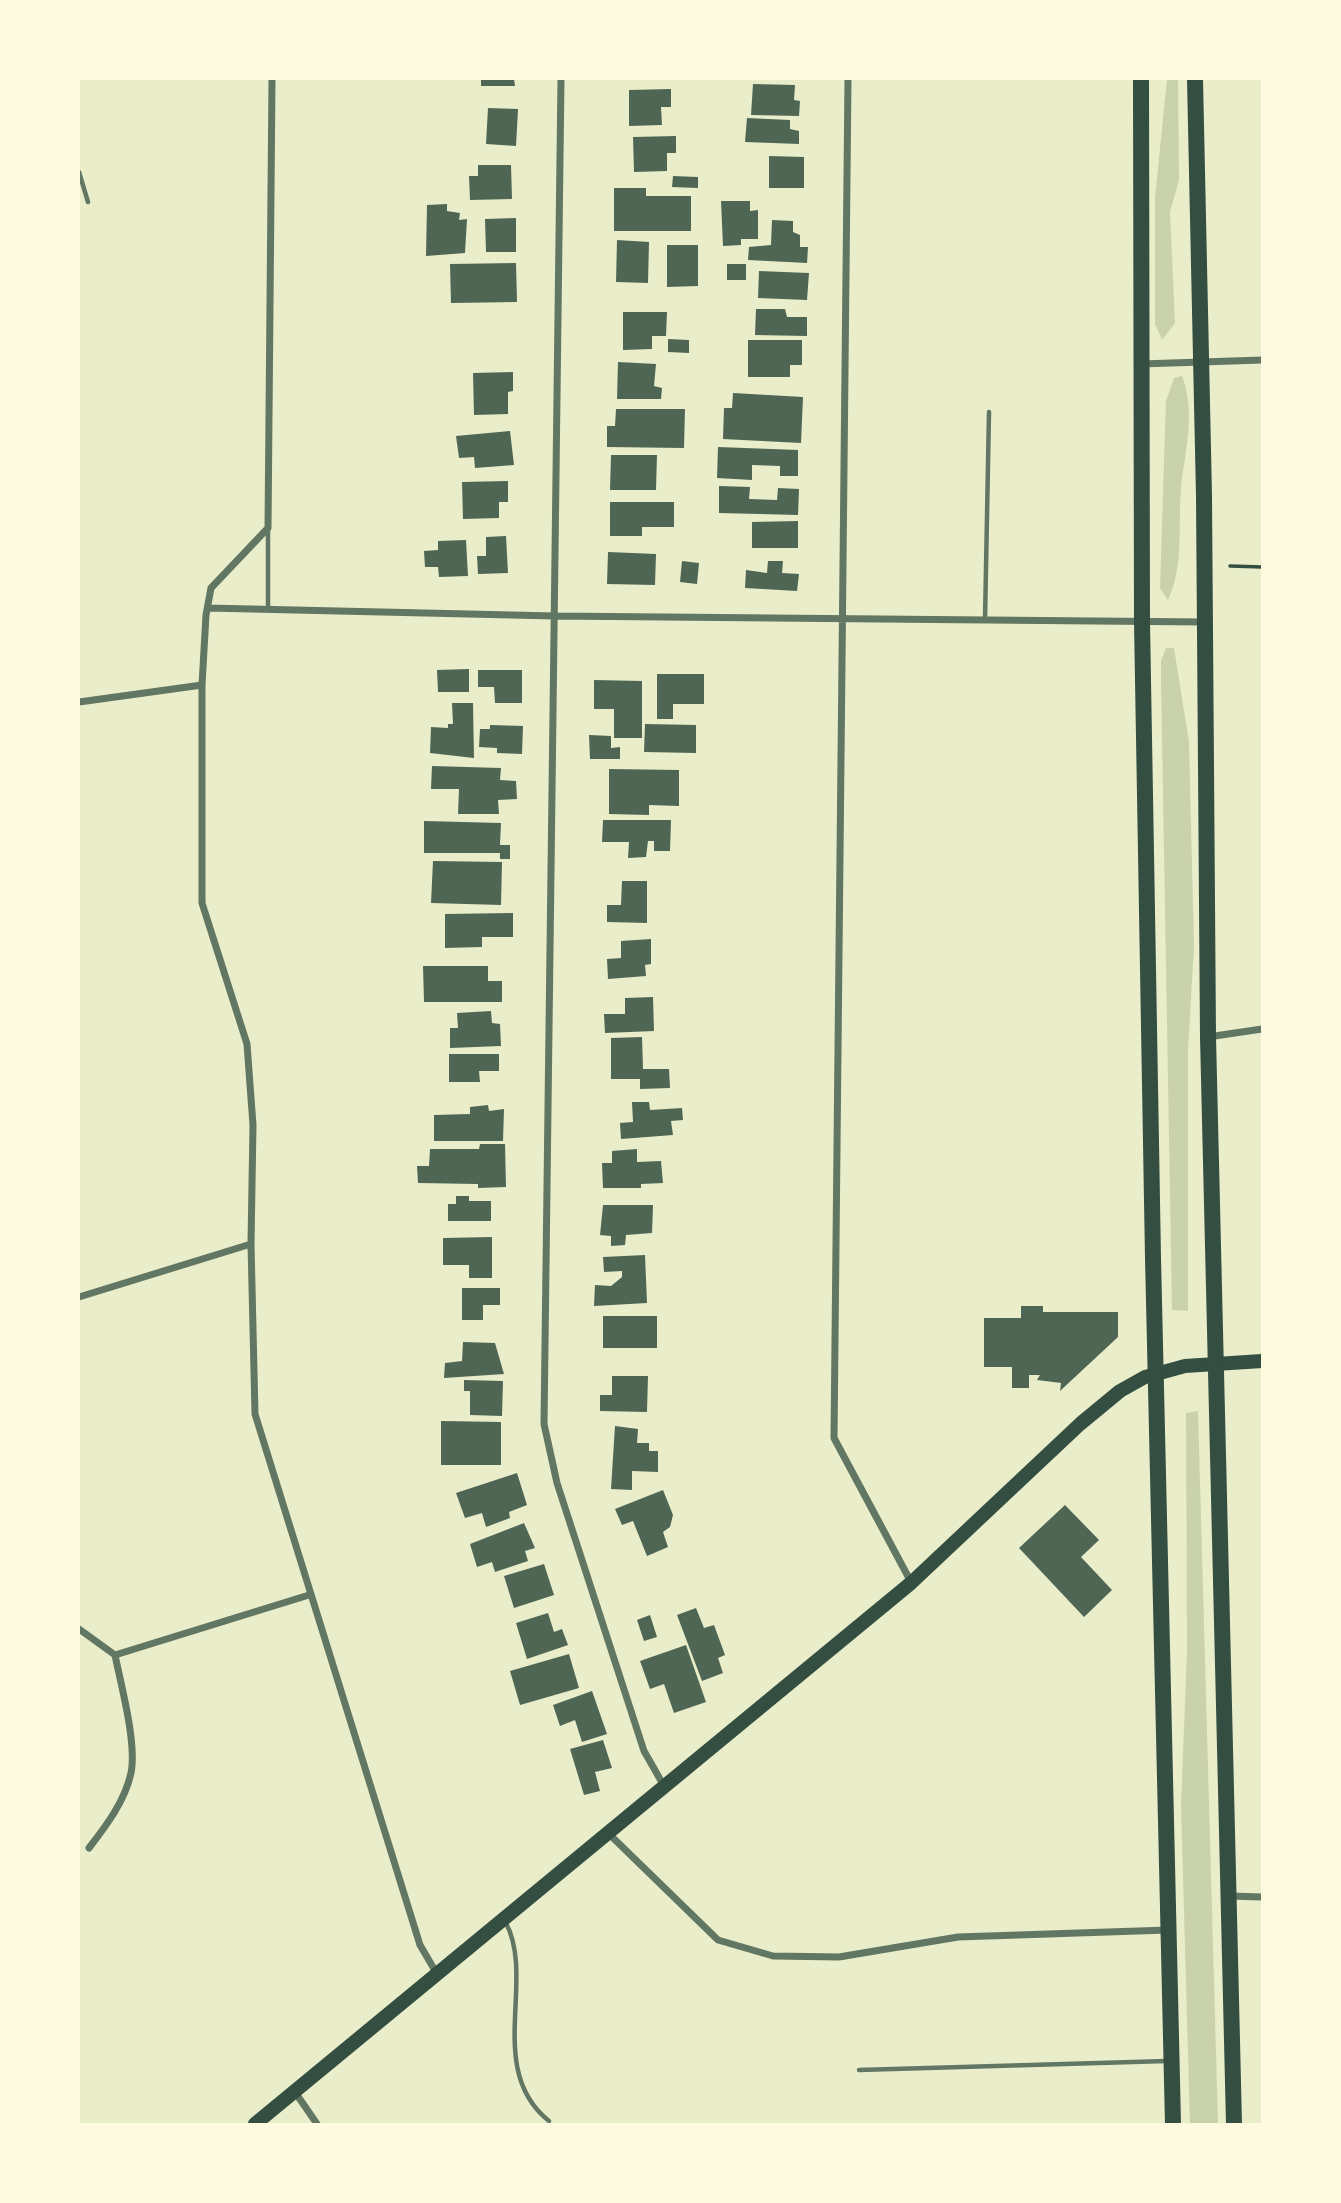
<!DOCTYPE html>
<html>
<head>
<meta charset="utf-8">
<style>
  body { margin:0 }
  #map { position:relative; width:1341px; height:2203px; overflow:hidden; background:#e9edc9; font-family:"Titillium Web",sans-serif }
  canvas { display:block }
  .frame { position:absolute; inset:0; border:80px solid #fefae0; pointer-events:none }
</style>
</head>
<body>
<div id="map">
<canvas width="1341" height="2203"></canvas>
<div class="frame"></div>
</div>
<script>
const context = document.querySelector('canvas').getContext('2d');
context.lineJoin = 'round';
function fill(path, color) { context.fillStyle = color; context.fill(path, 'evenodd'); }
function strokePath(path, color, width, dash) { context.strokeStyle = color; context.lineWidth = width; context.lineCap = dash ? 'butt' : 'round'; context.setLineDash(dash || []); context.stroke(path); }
fill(new Path2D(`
  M1167,79H1178L1179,180L1170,212L1175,323L1162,340L1155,324V198Z
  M1182,376C1196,412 1185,451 1181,488C1178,525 1184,566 1168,600L1160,588L1166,401L1174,378Z
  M1166,648H1174L1189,742L1194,947L1188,1049V1311L1172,1310L1161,680V661Z
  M1198,1411L1218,2124H1190L1181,1805L1187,1651L1186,1413Z`), '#cad2ad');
fill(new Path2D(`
  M481,79H514L515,86H481Z
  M753,84L795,85L794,100L800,101L799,116L751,115Z
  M671,89V107H661L662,125L629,126V90Z
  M488,108L518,109L516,146L486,144Z
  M747,118L790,120V129L799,131V144L745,142Z
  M676,136V153H667V171L634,172L633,137Z
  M769,156L804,157V188H769Z
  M478,165H511L512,199L470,200L469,176H478Z
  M673,176L698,177V188L672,187Z
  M614,188H646V196H691V231H614Z
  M721,201H750V211L758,210V239H741V245L723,246Z
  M447,204V211L460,213L459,220L467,219L465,253L426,256L427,205Z
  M516,218V252H486L485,219Z
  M772,220L793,221V232L800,235V247H808L807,263L748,260L749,247L771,245Z
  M617,240L649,242L648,283L616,282Z
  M667,245H698V286L667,287Z
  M516,263L517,302L451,303L450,264Z
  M727,264H746V280H727Z
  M759,271L809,273L807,300L758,298Z
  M756,309H785L787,317H807V336L755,335Z
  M623,312H667L666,336H652V349L623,350Z
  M668,339L689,340V353L668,352Z
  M748,340H802V365H790V377H748Z
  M618,362L656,364L654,386L662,388L661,399H617Z
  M513,372V391L508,392V414L474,415L473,373Z
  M733,393L803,397L801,443L723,439L724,408H732Z
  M616,409H685L684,448L607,447V426H615Z
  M510,431L514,465L475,468L474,457L459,458L456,436Z
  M718,447L798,450V476H780V466L752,465V480L717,478Z
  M611,455H657L656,490H610Z
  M508,481V502H499V518L463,519L462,482Z
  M719,486L750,487L749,499L777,500L778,488L799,489L798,515L719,513Z
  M610,502H674V527H642V536H610Z
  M798,521V548H752V522Z
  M506,536L508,573L478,574L477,556H486V537Z
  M466,540L468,576L439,577L438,567H425L424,551L438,550V541Z
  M608,552L656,554L655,585L607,584Z
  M682,561L699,563L697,584L680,582Z
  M768,561H783L782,573L799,574L797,591L745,588L746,570L767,573Z
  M469,669V692H438L437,670Z
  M478,670H522V703H495L494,687H478Z
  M657,674H704V704H673V719H657Z
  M594,680L642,681V738H614V709H594Z
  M452,703H473L474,758L430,753L431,727L448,728V724H453Z
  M645,724L696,725V753L644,752Z
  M490,725L523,726L522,754L497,753V748L479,747L480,729H490Z
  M589,735L611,736V748L620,747V759H590Z
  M432,766L501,768L500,780L516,781L517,799L498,800L499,814H458L459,789H431Z
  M609,769L679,770V806L649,805V815L609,814Z
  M603,820H671L670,851H654V841H648L646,857L628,858L629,842H602Z
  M424,821L501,823L500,845H510V859H500V853H424Z
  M433,861L502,862L501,905L431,903Z
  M622,881H647V923L607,922V905H621Z
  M513,913V937H482V947L445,948V914Z
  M651,939V964L645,965L646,976L608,979L607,959L621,958V941Z
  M423,966H488V981H502V1002H424Z
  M653,997L654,1031L605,1033L604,1014H625V998Z
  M491,1011L492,1023L500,1024L501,1046L450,1048V1028H458L457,1013Z
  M642,1037L643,1069H669L670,1088L640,1089V1079H611V1038Z
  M449,1054H499V1071H479L480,1082H449Z
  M632,1102H649L650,1110L682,1108L683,1120L671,1121L673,1135L621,1139L620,1123L633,1122Z
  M488,1105L489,1111L504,1109L503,1141H434V1115L470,1114V1107Z
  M480,1144H505L506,1187L478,1188V1184L418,1183L417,1166H429L430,1149H479Z
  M637,1149V1162L661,1161L663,1183L641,1184V1188H603L602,1163H612V1151Z
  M456,1196H469V1201H491V1221H448V1204H456Z
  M603,1205H653L652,1233L626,1235L625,1245L611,1246V1236L600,1235Z
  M492,1237V1278H469V1265H443V1238Z
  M645,1255L647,1303L594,1306L595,1285L611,1286L622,1277V1271L604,1272L603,1257Z
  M462,1288H500V1305H483V1320H462Z
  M1021,1306H1043V1312H1118V1337L1060,1391L1061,1383L1037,1380L1040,1375H1029V1388H1012V1367H984V1318H1021Z
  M603,1316H657V1348H603Z
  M463,1342L495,1343L504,1374L444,1378L445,1363L462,1361Z
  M612,1376H648L647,1412L600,1411V1395H612Z
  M464,1380L503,1381L502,1416L470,1415V1391H464Z
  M441,1421L501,1422V1465H441Z
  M615,1426L638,1429L637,1443H649V1451H658V1472L632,1471V1490L611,1489Z
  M517,1473L527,1505L509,1512L510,1518L486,1527L482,1513L465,1518L456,1493Z
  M663,1490L673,1515L670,1527L663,1532L668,1547L647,1556L633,1521L622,1525L615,1509Z
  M1065,1505L1099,1540L1081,1557L1112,1590L1084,1617L1019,1548Z
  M524,1523L535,1548L525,1551L528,1561L495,1572L492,1562L477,1567L470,1544Z
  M544,1564L554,1595L514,1608L504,1576Z
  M696,1608L704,1628L714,1625L725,1655L718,1658L723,1673L702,1681L677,1615Z
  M548,1613L554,1632L562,1629L568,1645L527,1659L516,1623Z
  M650,1615L657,1637L644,1641L637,1620Z
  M686,1645L706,1702L674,1713L664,1684L650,1689L640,1661Z
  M569,1654L579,1688L520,1705L510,1671Z
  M592,1691L607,1734L582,1742L575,1720L560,1726L553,1705Z
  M603,1740L612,1768L595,1772L600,1791L584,1795L570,1749Z`), '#4f6655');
strokePath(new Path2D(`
  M1230,566L1262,567`), '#344e41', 3.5);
strokePath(new Path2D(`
  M79,172L88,202
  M268,609V529
  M985,620L989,412
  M506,1923C536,1980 485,2070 549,2121
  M859,2070L1167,2061`), '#617663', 4.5);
strokePath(new Path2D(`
  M272,79L268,528L211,588L206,615L202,685V903L247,1044L253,1125L251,1244L255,1414L420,1945L437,1974
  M561,79L544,1424L557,1483L644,1751L664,1786
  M848,79L834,1438L911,1582
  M1141,364L1262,360
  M208,608L555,616L1204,622
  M79,702L202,685
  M1208,1037L1262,1029
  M79,1297L251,1244
  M79,1629L115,1655C121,1685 137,1743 131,1773C125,1801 106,1826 89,1848
  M115,1655L309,1595
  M608,1833L718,1940L773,1956L839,1957L958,1937L1168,1930
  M1229,1896L1262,1897
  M295,2092L317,2124`), '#617663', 7);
strokePath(new Path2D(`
  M255,2124L911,1583L1080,1424L1120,1391L1145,1377L1185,1366L1262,1361`), '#344e41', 14);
strokePath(new Path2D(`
  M1141,79L1142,622L1153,1258L1173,2124
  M1195,79L1204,496L1208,1037L1234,2124`), '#344e41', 16);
</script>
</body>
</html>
